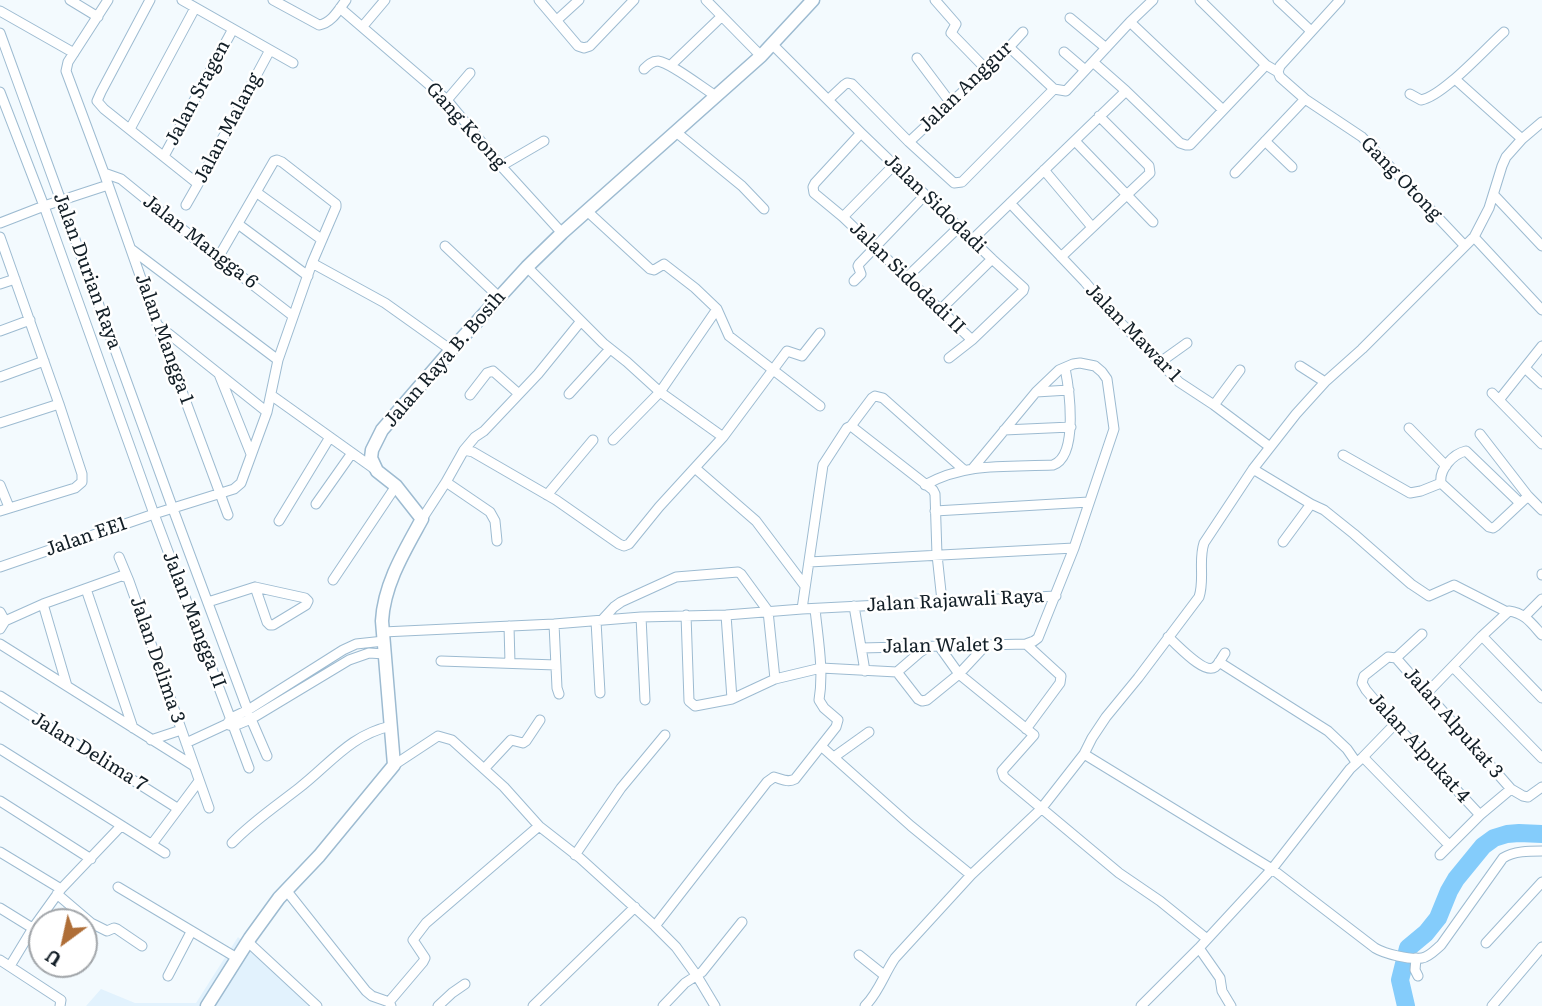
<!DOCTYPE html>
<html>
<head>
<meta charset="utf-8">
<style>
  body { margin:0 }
  #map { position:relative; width:1542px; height:1006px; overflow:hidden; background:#f3fafe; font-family:Literata,serif }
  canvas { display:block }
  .north { position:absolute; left:28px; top:908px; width:70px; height:70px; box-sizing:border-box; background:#fff; border:2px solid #a1a5a9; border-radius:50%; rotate:213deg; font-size:19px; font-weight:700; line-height:28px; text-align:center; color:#131f27 }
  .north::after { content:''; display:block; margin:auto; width:24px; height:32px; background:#af6e37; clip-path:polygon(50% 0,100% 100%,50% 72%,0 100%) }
</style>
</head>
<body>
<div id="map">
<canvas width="1542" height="1006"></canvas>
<div class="north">U</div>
</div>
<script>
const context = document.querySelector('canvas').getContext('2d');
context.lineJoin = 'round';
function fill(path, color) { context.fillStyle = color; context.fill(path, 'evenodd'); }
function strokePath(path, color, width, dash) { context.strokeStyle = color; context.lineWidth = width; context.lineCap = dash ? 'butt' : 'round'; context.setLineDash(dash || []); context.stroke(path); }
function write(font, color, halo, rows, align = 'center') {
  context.font = font + ' Literata,serif'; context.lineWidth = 5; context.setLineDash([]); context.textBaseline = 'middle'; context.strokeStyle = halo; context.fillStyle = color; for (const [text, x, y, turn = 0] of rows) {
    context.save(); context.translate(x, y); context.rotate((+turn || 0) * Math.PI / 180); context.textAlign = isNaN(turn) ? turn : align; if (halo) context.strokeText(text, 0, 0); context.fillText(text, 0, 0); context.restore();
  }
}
fill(new Path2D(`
  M238,937L312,1006H86L101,989L135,1003H196Z`), '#e2f2fd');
strokePath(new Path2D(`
  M1406,1006L1400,980L1408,948L1426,933L1438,918L1449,891L1456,879L1483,846L1494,838L1507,834L1519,833L1542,834`), '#84ccfb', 18);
const street = new Path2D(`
  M70,0L98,17
  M108,0L68,62L66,71L104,173L157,324L228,515
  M150,0L101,92L97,101L104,109L198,184
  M182,0L293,63
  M273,0L319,25C332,23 339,9 346,0
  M539,0L578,46L584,48L590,46L634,0
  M706,0L761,56
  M935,0L956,24L951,33L986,69
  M1200,0L1266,65L1278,72
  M1278,0L1311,31
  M1340,0L1280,66L1278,72L1280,77L1305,99L1362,137L1464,245
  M340,8L447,100L501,166L562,233
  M0,11L74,53
  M1070,18L1106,48
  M557,20L579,0
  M1130,22L1223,110
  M363,26L385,0
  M0,33L173,509L251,719L267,756
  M773,45L861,133L992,259L1024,288L1023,291L972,340L949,358
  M1009,47L1054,89
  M1064,52L1085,70
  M917,58L950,102
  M1093,62L1126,91L1180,143L1186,145H1190L1266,65
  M670,66L721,17
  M644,69C648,65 652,61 658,61C671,63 703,88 716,96
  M1455,79L1522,139
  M0,92L44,206L154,514L249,768
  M1410,94L1421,100C1443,96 1485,49 1504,32
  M447,100L470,73
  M828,100L844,85L847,83L852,84L909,142L954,183L962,182L1054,89L1066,91L1130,22L1153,0
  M130,129L195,8
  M676,132L742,186L764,209
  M861,133L815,183L813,187L814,193L843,217L972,340
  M1075,141L1153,222
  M1265,141L1292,167
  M909,142L1002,55L1023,32
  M164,156L233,29
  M501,166L544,141
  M1044,170L1092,227
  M104,173L121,179L218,258L293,316
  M1235,173L1305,99
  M256,192L321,239
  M1494,195L1542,246
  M1010,203L1085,282L1113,315L1179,382L1214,405L1270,447
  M186,205L198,184L270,50
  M587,211L650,269L654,270L664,264L695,288L717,309L729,336L820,406
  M843,217L894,165
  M0,223L44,206L108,185
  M238,224L308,276
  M0,237L59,404L82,474V482L75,488L0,511
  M1474,237L1542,310
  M972,240L1126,91
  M445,246L499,297
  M131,249L278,360
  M1061,257L1150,173L1149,166L1099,116
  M312,263L385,303L451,350
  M527,267L603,343L627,362L660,392L723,437
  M906,278L959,227
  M854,281L861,274L858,266L859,264L925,195
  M0,284L15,279
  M940,310L992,259
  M159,326L267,412
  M0,331L30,320
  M1159,363L1187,343
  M1300,366L1325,382
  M1525,368L1542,384
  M219,374L251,454
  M0,377L44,361
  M1036,392L1069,390
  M1492,393L1542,444
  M569,394L610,349
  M271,395L376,470
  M470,395L487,373L493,371L519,394
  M1499,400L1542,346
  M1214,405L1240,370
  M0,423L59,404
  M851,426L872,398L875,396L883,398L964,470
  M1409,428L1446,466
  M1004,430L1071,427
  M1480,434L1528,496L1542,510
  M613,440L660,392L717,309
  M464,450L475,437L484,431L538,374L581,321
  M1343,455L1410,493L1421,491L1441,483
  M695,468L756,521L805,586
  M1253,469L1311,504L1324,510L1354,534L1411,584L1429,596L1454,585L1507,612
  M446,482L490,512L495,521L497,541
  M0,485L9,507
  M925,485C965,462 1009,467 1053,465C1079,456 1069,388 1065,368
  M547,495L593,440
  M1520,503L1466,451C1453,454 1439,469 1441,483L1489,527L1493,528L1496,526L1528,496
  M316,504L352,453
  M935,511L1089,502
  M422,519L446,482L464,450L473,452L556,500L619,544L624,546L629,544L659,507L723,437L787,351L802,356L820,333
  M279,521L330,437
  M1283,542L1311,504
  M119,557L129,581L209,808
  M809,562L1074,548
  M0,567L154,514L234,489L241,483L267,412L278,360L312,263L336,207V204L282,162L277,160L274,161L218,258
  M1542,574V575
  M333,580L396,486
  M86,589L133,728
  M208,602L255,587L305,598L308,601L306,605L273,625H270L267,622L255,587
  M43,604L67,686
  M854,606L865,671
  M802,609L823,465L847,428L851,426L933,490L935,494L937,555L942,601
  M815,609C818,639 824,671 819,700L824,708L838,720L836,727L821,746
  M0,612L5,621L0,629
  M686,615L689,701L695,706L732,699L775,679L821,668L897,672L918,699L922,701L927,700L959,674L986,645
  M726,615L732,699
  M1525,616L1542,599
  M641,617L645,700
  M602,620L614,607L621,602L676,577L738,572L741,574L768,611L775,679
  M5,621L43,604L121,576L126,577
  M596,621L600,693
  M554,624L557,688L559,694
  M509,626L510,663
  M383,632L554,624L641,617L726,615L802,609L1056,596
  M1482,636L1542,698
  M1168,637C1177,644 1204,675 1215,667C1219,664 1222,657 1225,653
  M0,644L194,766
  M1026,644L1061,676L1060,683L1026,729
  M939,646L959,674L1034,735L1002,771L1004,777L1119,873L1160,901L1207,939
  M861,648L1026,644L1034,641L1038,638L1074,548L1114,429L1107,379L1102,372L1095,366L1080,363L1073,364L1059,370L1036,392L973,468
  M1396,658L1388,657L1364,676L1362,683L1366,690L1395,724L1480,815
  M1396,658L1511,789L1523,796L1528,797L1542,787
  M1396,658L1422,634
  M441,661L556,665
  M1219,662L1328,731L1347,749L1356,762
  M1453,667L1542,758
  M897,672L919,653L928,647
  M1426,694L1482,636L1509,611C1525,613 1532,624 1542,635
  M0,696L177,808
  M1395,724L1363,757L1449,845
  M229,725L234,726L251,719L349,660L369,653L385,654
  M151,740L181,730
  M186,743L227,724L231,718L248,710L343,650L356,644L384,641
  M0,749L165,853
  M1084,754L1272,869L1375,948C1385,954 1410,960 1422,958C1429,957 1435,950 1441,945L1503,858C1514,851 1529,851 1542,851
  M834,757L869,732
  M394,765L438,736L452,740L504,787L539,826L580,858L655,926L676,947L697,976L715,1006
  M484,769L511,740L523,743L526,741L540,720
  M0,801L91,859
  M232,843C252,822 276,806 299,788C330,764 350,735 391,726
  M152,844L199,781
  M0,852L61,889
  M575,855L621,788L665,735
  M1440,855L1480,815L1511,789
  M118,887L237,958
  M286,890L366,991L372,996L389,1002
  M57,894L91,923L107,931L114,928L117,929L142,946
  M0,908L42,934
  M655,926L767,782L774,777C782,779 788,783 795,779L821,746L911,826L971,875
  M248,942L317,1006
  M1486,943L1542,882
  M1199,948L1220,978L1222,991L1231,1006
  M859,955L884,975
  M1416,958L1415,970L1418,976
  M0,960L61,1000L60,1006
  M10,966L33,928L61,889L121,826
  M168,976L191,932
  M391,1006L389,1002L423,962L425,958L413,940L426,923L539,826
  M438,1006L452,993L465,984
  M533,1006L635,907
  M663,1006L685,983L702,972L742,922
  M865,1006C879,992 884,974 895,958L971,875L1041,809L1084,754L1092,738L1106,717L1138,678L1199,597C1205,579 1198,561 1204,543L1253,469L1296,414L1325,382L1362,349L1474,237L1489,208L1502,166L1506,157L1522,139L1542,122
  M1141,1006L1199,948L1272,869L1350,769L1363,757
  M1492,1006L1542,947`);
const secondary = new Path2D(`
  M207,1006L250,938L279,898L319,856L394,765L382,621C384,584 405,550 422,519L396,486L377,471L371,458L372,450L382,430L451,350L527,267L562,233L761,56L813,0`);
strokePath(street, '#9dbbd1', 11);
strokePath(secondary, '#9dbbd1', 15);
strokePath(street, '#fff', 9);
strokePath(secondary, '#fff', 12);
write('19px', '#131f27', '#fff', [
  ["Jalan Anggur",966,87,-44],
  ["Jalan Sragen",198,93,-62],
  ["Gang Keong",466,126,48],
  ["Jalan Malang",228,128,-62],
  ["Gang Otong",1401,179,46],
  ["Jalan Sidodadi",935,204,44],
  ["Jalan Mangga 6",200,242,38],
  ["Jalan Durian Raya",87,271,70],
  ["Jalan Sidodadi II",907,278,44],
  ["Jalan Mawar 1",1133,333,46],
  ["Jalan Mangga 1",164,339,70],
  ["Jalan Raya B. Bosih",445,359,-49],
  ["Jalan EE1",86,537,-19],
  ["Jalan Rajawali Raya",955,601,-3],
  ["Jalan Mangga II",194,620,69],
  ["Jalan Walet 3",943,646,-1],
  ["Jalan Delima 3",157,660,71],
  ["Jalan Alpukat 3",1453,723,49],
  ["Jalan Alpukat 4",1419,748,48],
  ["Jalan Delima 7",89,752,32]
]);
</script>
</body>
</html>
